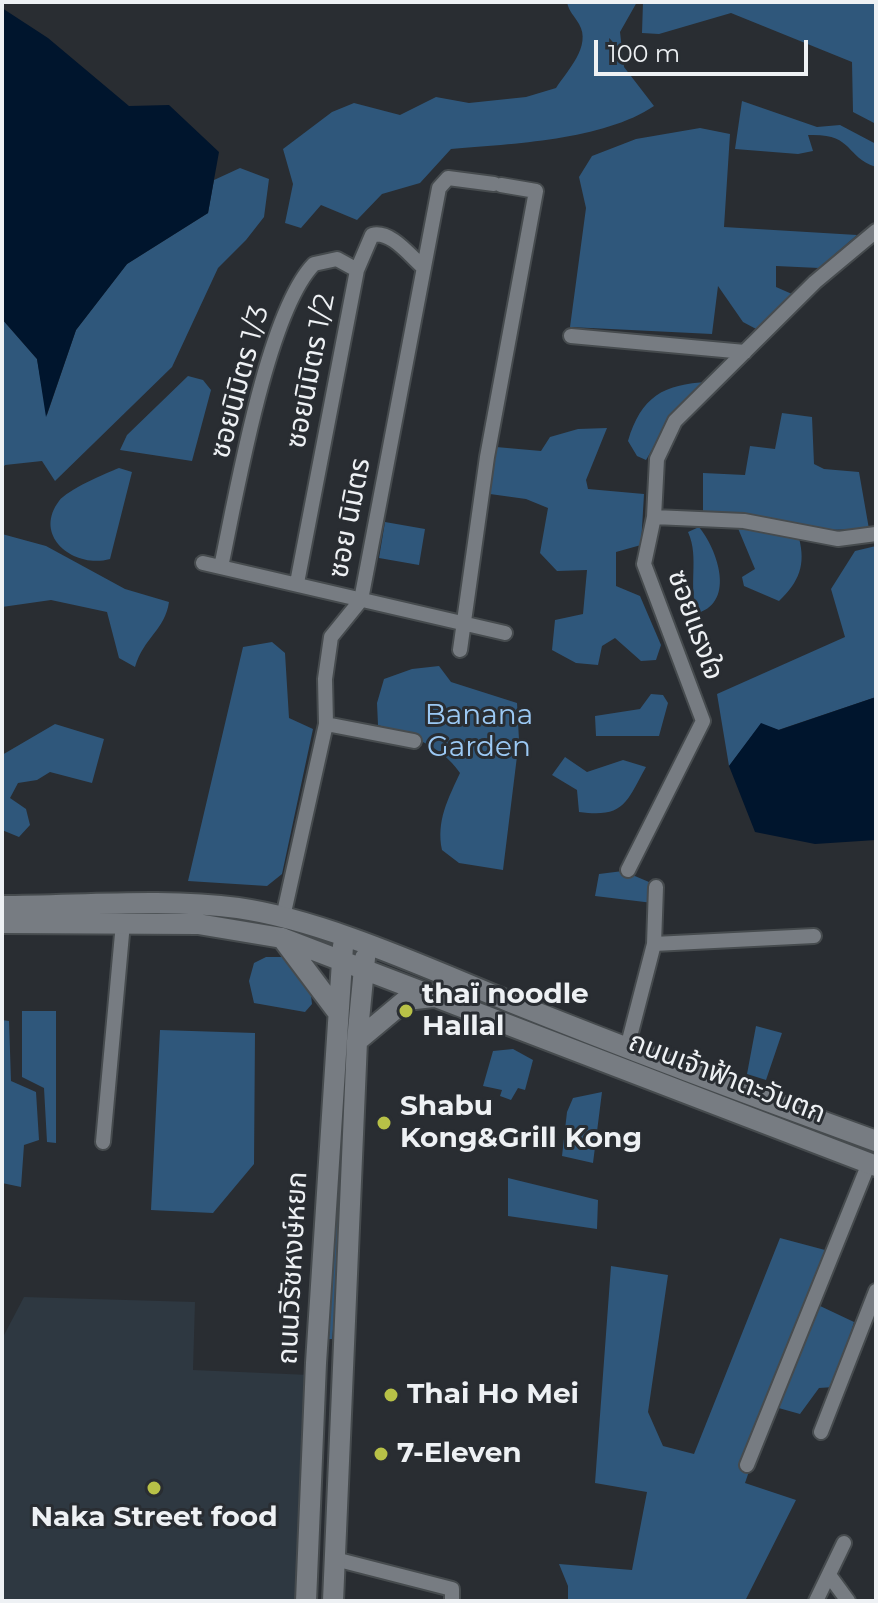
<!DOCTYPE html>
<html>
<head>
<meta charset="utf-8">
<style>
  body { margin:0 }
  #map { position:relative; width:878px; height:1603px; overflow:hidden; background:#292d32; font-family:Montserrat,sans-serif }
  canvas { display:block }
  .frame { position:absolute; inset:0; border:4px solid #eef1f4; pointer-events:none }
  .scale { position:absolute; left:594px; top:40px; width:214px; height:36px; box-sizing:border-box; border:4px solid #eef1f4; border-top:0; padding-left:10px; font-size:24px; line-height:28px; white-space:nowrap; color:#eef1f4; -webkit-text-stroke:6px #292d32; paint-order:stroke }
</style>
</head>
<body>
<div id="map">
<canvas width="878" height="1603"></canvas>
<div class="frame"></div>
<div class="scale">100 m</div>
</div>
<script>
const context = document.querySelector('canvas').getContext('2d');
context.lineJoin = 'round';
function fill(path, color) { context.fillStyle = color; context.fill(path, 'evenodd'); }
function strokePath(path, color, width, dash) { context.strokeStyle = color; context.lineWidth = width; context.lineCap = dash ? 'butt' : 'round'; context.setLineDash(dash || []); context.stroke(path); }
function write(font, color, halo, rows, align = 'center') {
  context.font = font + ' Montserrat,"Noto Sans Thai",sans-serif'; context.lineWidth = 6; context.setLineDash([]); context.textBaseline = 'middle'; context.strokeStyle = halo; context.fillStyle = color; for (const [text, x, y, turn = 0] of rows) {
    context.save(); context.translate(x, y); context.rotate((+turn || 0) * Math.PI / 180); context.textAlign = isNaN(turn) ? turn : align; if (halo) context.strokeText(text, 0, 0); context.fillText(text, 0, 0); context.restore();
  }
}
fill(new Path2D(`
  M24,1297L195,1302L193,1370L310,1375L301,1601H2V1339Z`), '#2e3841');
fill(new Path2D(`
  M567,2H637L620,32L624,67L654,106C604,140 511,144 451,149L420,183L382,194L357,220L321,205L301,228L285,223L293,184L283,149L332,112L354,103L400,115L436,97L469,103L526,97L556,88C567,71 592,46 579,24C574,15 569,12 567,2Z
  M643,2H876V124L853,112L852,62L731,13L659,34L642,33Z
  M742,101L817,127L840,125L876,144V167C844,156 854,133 808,135L813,151L798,154L735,149Z
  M700,128L730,134L724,227L857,235L819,268L776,266V287L792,294L758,330L743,322L718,286L712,334L570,327L586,208L579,177L592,156L636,139Z
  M240,168L269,179L264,217L246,240L218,268L172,367L55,481L42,461L5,465L2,469V319L37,359L47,415L76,330L127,264L208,213L214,180Z
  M188,376L203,380L211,390L192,461L120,450L127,435Z
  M708,382L674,412L646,460L637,456L628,441C641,397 663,384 708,382Z
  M782,413L812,417L814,464L824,469L859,472L869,529L823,530L703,513V473L745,475L750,446L775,449Z
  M607,428L586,480L588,489L644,494L641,545L616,552V586L640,596L661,645L656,660L641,661L615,638L602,646L598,665L576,663L552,650L555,620L583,614L587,570L557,571L540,553L548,508L526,499L490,494L496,447L541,451L550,437L578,429Z
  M119,468L132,472L110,559C75,569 32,537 59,501C67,490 106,473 119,468Z
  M385,522L425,529L419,565L379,558Z
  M737,526L799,538C806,565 799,582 779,601L744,586L742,577L755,569Z
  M699,527C717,549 736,601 698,613C687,587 700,558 688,532Z
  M2,534L46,546L125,589L169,602C165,630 144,637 135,667L119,658L107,612L51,600L2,607Z
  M876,546V697L778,730L761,724L729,766L717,694L845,637L831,589L855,551Z
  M272,642L285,653L289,718L313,729L282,874L267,886L188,881L243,647Z
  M439,666L451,682L517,703L519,740L503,870L459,863L442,850C436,821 448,799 460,773C440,744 410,736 378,725L377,703L384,679L412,669Z
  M651,694L663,695L668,703L659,736H596L595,716L640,709Z
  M55,724L104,739L92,783L50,772L37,780L18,783L10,798L26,809L30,825L19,837L2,830V755Z
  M565,757L587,772L623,760L646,767C626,803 624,818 579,812L577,790L552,775Z
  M623,871L649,882L653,903L595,896L599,874Z
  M266,957H295L310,987L312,1004L305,1012L254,1003L249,981L254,963Z
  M351,993L353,994L342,1245L332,1339H329L345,1026Z
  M22,1011H56V1143L47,1142L44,1088L22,1077Z
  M2,1020L9,1021L11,1081L36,1092L39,1140L24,1145L21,1187L2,1183Z
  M756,1026L782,1033L766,1080L747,1074Z
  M160,1030L255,1033L254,1164L213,1213L151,1210Z
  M513,1049L533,1060L525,1090L518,1088L511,1100L500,1096L502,1090L483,1086L493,1051Z
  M602,1092L593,1163L562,1156L567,1112L573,1098Z
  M508,1178L598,1200L597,1229L508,1216Z
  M780,1238L825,1250L745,1483L796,1500L745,1601H568V1586L559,1564L632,1570L647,1492L595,1483L611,1266L668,1275L648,1412L663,1446L694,1454Z
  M818,1305L854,1322L834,1387L819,1388L800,1414L775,1407Z`), '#2f577b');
fill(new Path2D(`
  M2,8L48,38L129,106L169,105L219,152L208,213L127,264L76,330L46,417L37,359L2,319Z
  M876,697V840L815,844L755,832L729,766L761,723L779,730Z`), '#00152d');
const minor = new Path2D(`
  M571,336L745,352
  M654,517L744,521L838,539L876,534
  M203,563L505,633
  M221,567C236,496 267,312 314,264L337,259L357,270
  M297,583L357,270L372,235C391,230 410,256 424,268
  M460,650L487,457L536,191L501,185
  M326,724L414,741
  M628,870L703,721L644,564L654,517L657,459L675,421L815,282L876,231
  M283,917L326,724L325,679L331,637L361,600L439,188L448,178L494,184
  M654,944L814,936
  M627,1048L654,944L656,887
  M103,1142L123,923
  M821,1432L876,1291
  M747,1465L869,1163
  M335,1559L452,1589V1601
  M829,1575L848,1601
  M816,1601L844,1543`);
const secondary = new Path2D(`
  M2,906C78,906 164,898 238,908C323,920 427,968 508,1001C630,1050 752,1096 876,1141
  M2,923L198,924L282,938L876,1166
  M282,938L336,1010
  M357,1041L406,1000L433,997
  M306,1601L316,1363L343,946
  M333,1601L357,1041L365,958`);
strokePath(minor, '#464b4e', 18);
strokePath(secondary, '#464b4e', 24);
strokePath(minor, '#777c82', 14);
strokePath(secondary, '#777c82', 20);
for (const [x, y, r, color] of [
  [406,1011,8,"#b8c147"],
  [384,1123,8,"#b8c147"],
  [391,1395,8,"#b8c147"],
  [381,1454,8,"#b8c147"],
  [154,1488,8,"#b8c147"]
]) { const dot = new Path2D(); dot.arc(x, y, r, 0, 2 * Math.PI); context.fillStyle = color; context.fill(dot); strokePath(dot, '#292d32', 3); }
write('28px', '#eef1f4', '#292d32', [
  ["ซอยนิมิตร 1/2",311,371,-79],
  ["ซอยนิมิตร 1/3",240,382,-75],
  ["ซอย นิมิตร",350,518,-79],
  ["ซอยแรงใจ",695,625,70],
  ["ถนนเจ้าฟ้าตะวันตก",727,1078,21],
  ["ถนนวิรัชหงษ์หยก",293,1268,-87]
]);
write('28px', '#9cc9f4', '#292d32', [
  ["Banana",479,716],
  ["Garden",479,748]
]);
write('bold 28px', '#eef1f4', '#292d32', [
  ["thaï noodle",422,995],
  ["Hallal",422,1027],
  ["Shabu",400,1107],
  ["Kong&Grill Kong",400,1139],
  ["Thai Ho Mei",407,1395],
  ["7-Eleven",397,1454],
  ["Naka Street food",154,1518,"center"]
], 'left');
</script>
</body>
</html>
